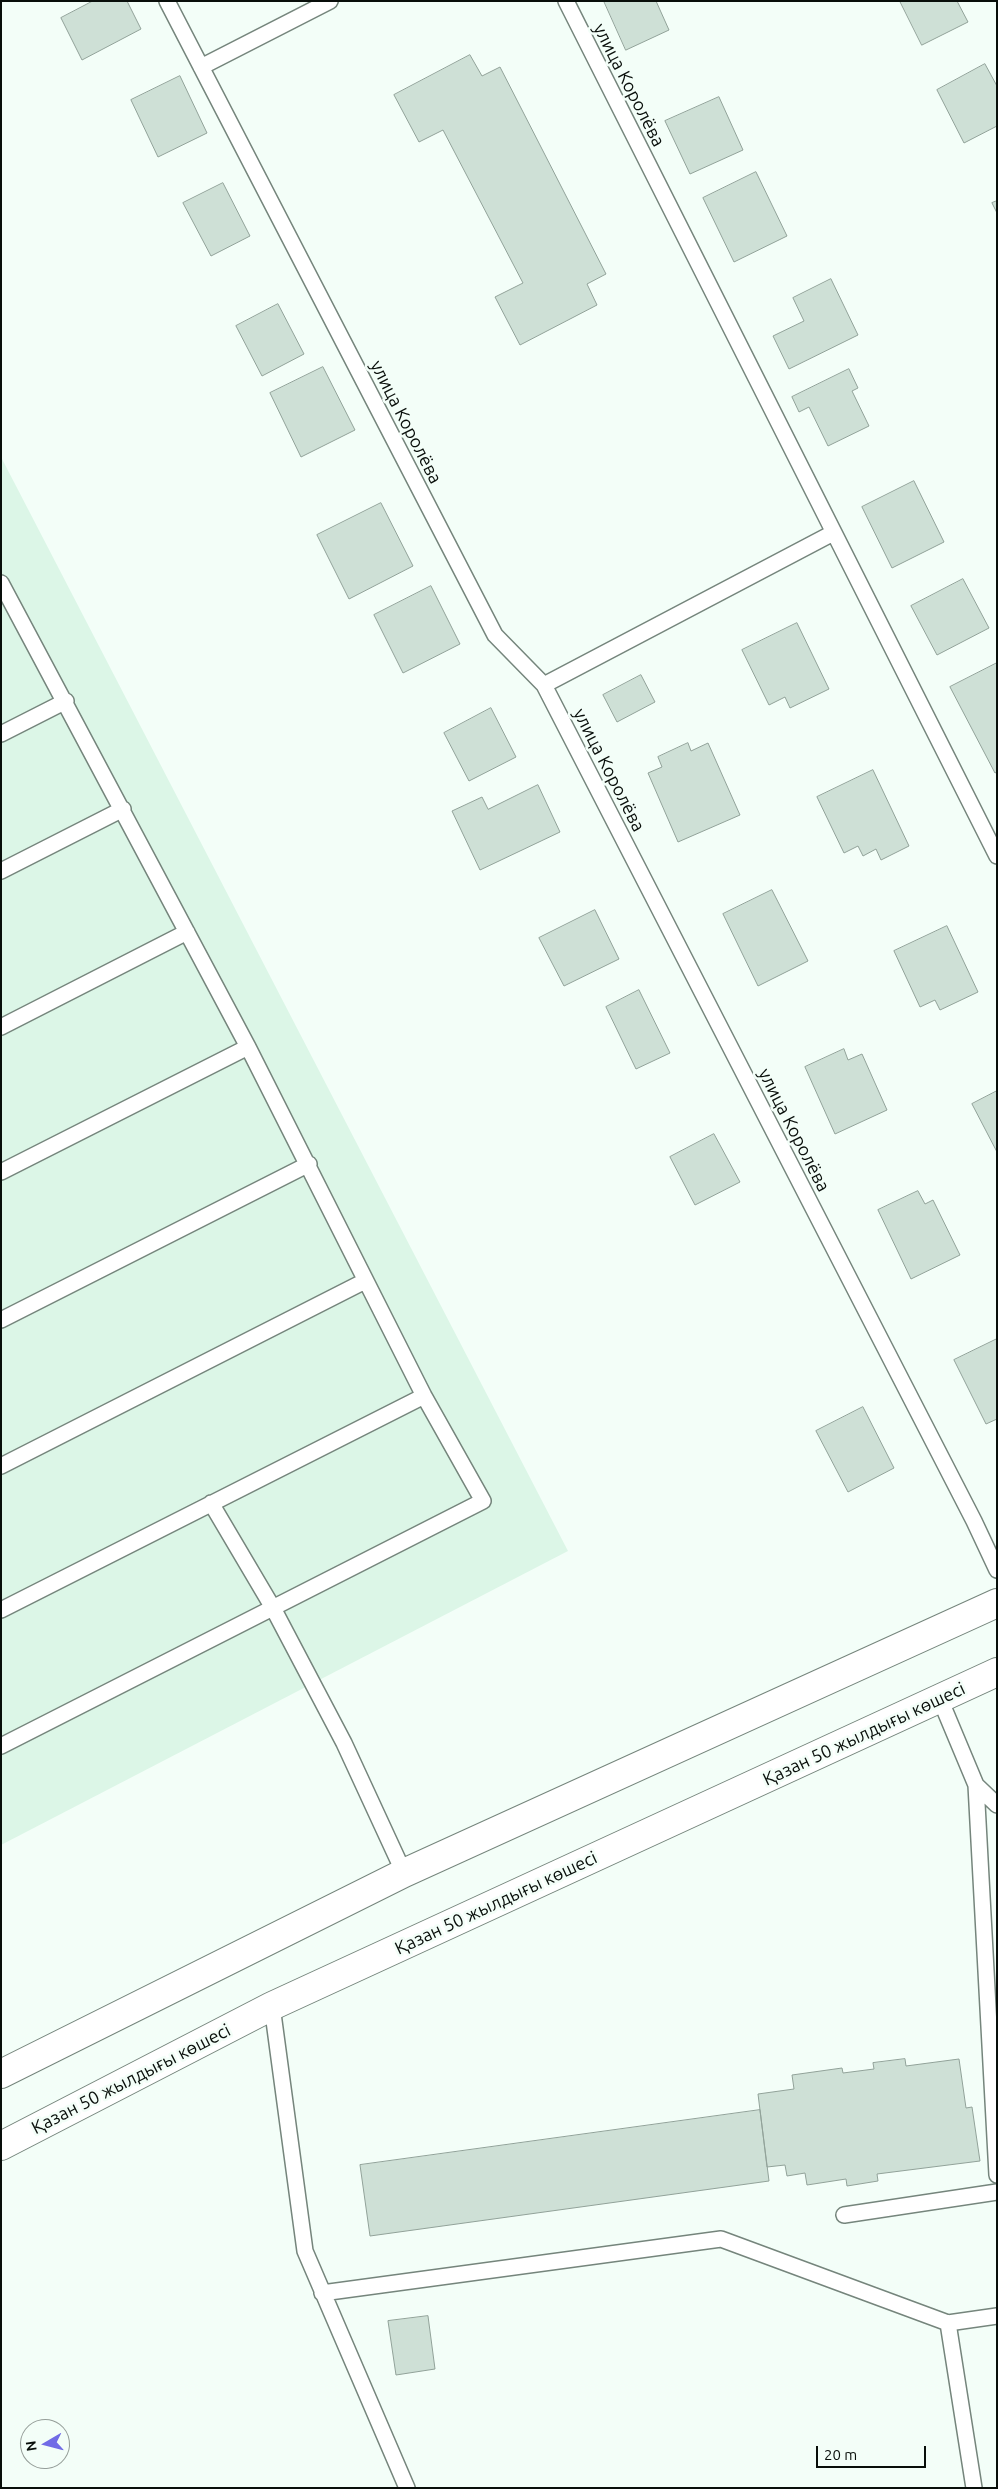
<!DOCTYPE html>
<html>
<head>
<meta charset="utf-8">
<style>
  body { margin:0 }
  #map { position:relative; width:998px; height:2489px; overflow:hidden; background:#f3fef8; font-family:Ubuntu,sans-serif }
  canvas { display:block }
  .frame { position:absolute; inset:0; border:2px solid #080e0a; pointer-events:none }
  .north { position:absolute; left:20px; top:2419px; width:50px; height:50px; box-sizing:border-box; background:#f3fef8; border:1px solid #959e99; border-radius:50%; rotate:262deg; font-size:14px; font-weight:700; line-height:20px; text-align:center; color:#080e0a }
  .north::after { content:''; display:block; margin:auto; width:18px; height:22px; background:#716ce6; clip-path:polygon(50% 0,100% 100%,50% 72%,0 100%) }
  .scale { position:absolute; left:816px; top:2446px; width:110px; height:22px; box-sizing:border-box; border:2px solid #080e0a; border-top:0; padding-left:6px; font-size:15px; line-height:18px; white-space:nowrap; color:#080e0a; -webkit-text-stroke:4px #f3fef8; paint-order:stroke }
</style>
</head>
<body>
<div id="map">
<canvas width="998" height="2489"></canvas>
<div class="frame"></div>
<div class="north">N</div>
<div class="scale">20 m</div>
</div>
<script>
const context = document.querySelector('canvas').getContext('2d');
context.lineJoin = 'round';
function fill(path, color) { context.fillStyle = color; context.fill(path, 'evenodd'); }
function strokePath(path, color, width, dash) { context.strokeStyle = color; context.lineWidth = width; context.lineCap = dash ? 'butt' : 'round'; context.setLineDash(dash || []); context.stroke(path); }
function write(font, color, halo, rows, align = 'center') {
  context.font = font + ' Ubuntu,sans-serif'; context.lineWidth = 5; context.setLineDash([]); context.textBaseline = 'middle'; context.strokeStyle = halo; context.fillStyle = color; for (const [text, x, y, turn = 0] of rows) {
    context.save(); context.translate(x, y); context.rotate((+turn || 0) * Math.PI / 180); context.textAlign = isNaN(turn) ? turn : align; if (halo) context.strokeText(text, 0, 0); context.fillText(text, 0, 0); context.restore();
  }
}
fill(new Path2D(`
  M1,457L568,1551L1,1845Z`), '#dcf6e7');
const building = new Path2D(`
  M93,1H127L141,29L82,60L61,18Z
  M604,1H656L669,30L626,50Z
  M900,1H957L968,22L922,45Z
  M470,55L482,76L500,67L606,274L587,284L597,305L520,345L495,297L523,283L443,130L419,142L394,95Z
  M985,64L997,86V126L964,143L937,90Z
  M180,76L207,133L158,157L131,100Z
  M719,97L743,150L690,174L665,121Z
  M756,172L787,236L734,262L703,198Z
  M223,183L250,236L211,256L183,203Z
  M997,201V213L992,203Z
  M831,279L858,335L789,369L773,336L804,321L793,298Z
  M278,304L304,354L262,376L236,326Z
  M323,367L355,430L301,457L270,393Z
  M849,369L858,388L852,391L869,426L828,446L809,407L799,412L792,397Z
  M914,481L944,542L892,568L862,507Z
  M381,503L413,566L349,599L317,535Z
  M963,579L989,628L937,655L911,606Z
  M431,586L460,644L403,673L374,615Z
  M797,623L829,689L790,708L785,697L769,705L742,650Z
  M997,663V772L995,773L950,687Z
  M641,675L655,702L617,722L603,695Z
  M491,708L516,757L469,781L444,733Z
  M688,743L691,751L708,743L740,815L678,842L648,773L662,767L658,757Z
  M873,770L909,846L881,860L876,849L863,856L858,846L844,853L817,797Z
  M538,785L560,832L480,870L452,811L482,797L488,809Z
  M772,890L808,961L758,986L723,914Z
  M595,910L619,959L564,986L539,938Z
  M947,926L978,992L940,1010L935,1000L920,1007L894,951Z
  M639,990L670,1053L636,1069L606,1007Z
  M844,1049L848,1060L862,1054L887,1110L835,1134L805,1067Z
  M997,1091V1152L972,1104Z
  M714,1134L740,1182L695,1205L670,1157Z
  M918,1191L925,1204L933,1200L960,1255L911,1279L878,1210Z
  M997,1339V1419L986,1424L954,1360Z
  M863,1407L894,1468L848,1492L816,1431Z
  M905,2059L906,2066L959,2059L966,2108L972,2107L980,2161L877,2174L878,2181L847,2186L846,2179L807,2185L805,2173L787,2176L785,2165L767,2167L758,2094L794,2089L792,2075L842,2068L843,2073L874,2069L873,2063Z
  M760,2110L769,2181L370,2236L360,2165Z
  M428,2316L435,2369L396,2375L388,2321Z`);
fill(building, '#cee0d6');
strokePath(building, '#91a299', 1);
const service = new Path2D(`
  M167,1L495,635L544,685L974,1521L997,1570
  M566,1L997,856
  M201,67L330,1
  M1,583L248,1047L424,1396L483,1501L1,1746
  M544,685L833,533
  M1,734L66,701
  M1,871L123,809
  M1,1027L187,932
  M1,1172L248,1047
  M1,1320L309,1164
  M1,1466L365,1281
  M211,1503L273,1608L344,1743L404,1873
  M1,1610L424,1396
  M940,1699L976,1785L997,2175
  M976,1785L997,1805
  M272,2006L305,2251L407,2488
  M844,2215L997,2192
  M322,2293L721,2239L948,2323L974,2488
  M948,2323L997,2316`);
const tertiary = new Path2D(`
  M1,2074L404,1873L997,1603
  M1,2146L272,2006L997,1672`);
strokePath(service, '#75857c', 18);
strokePath(tertiary, '#75857c', 30);
strokePath(service, '#fff', 15);
strokePath(tertiary, '#fff', 28);
write('18px', '#080e0a', '#f3fef8', [
  ["улица Королёва",629,85,63],
  ["улица Королёва",406,422,63],
  ["улица Королёва",609,770,63],
  ["улица Королёва",794,1130,63],
  ["Қазан 50 жылдығы көшесі",864,1734,-25],
  ["Қазан 50 жылдығы көшесі",496,1903,-25],
  ["Қазан 50 жылдығы көшесі",131,2079,-27]
]);
</script>
</body>
</html>
